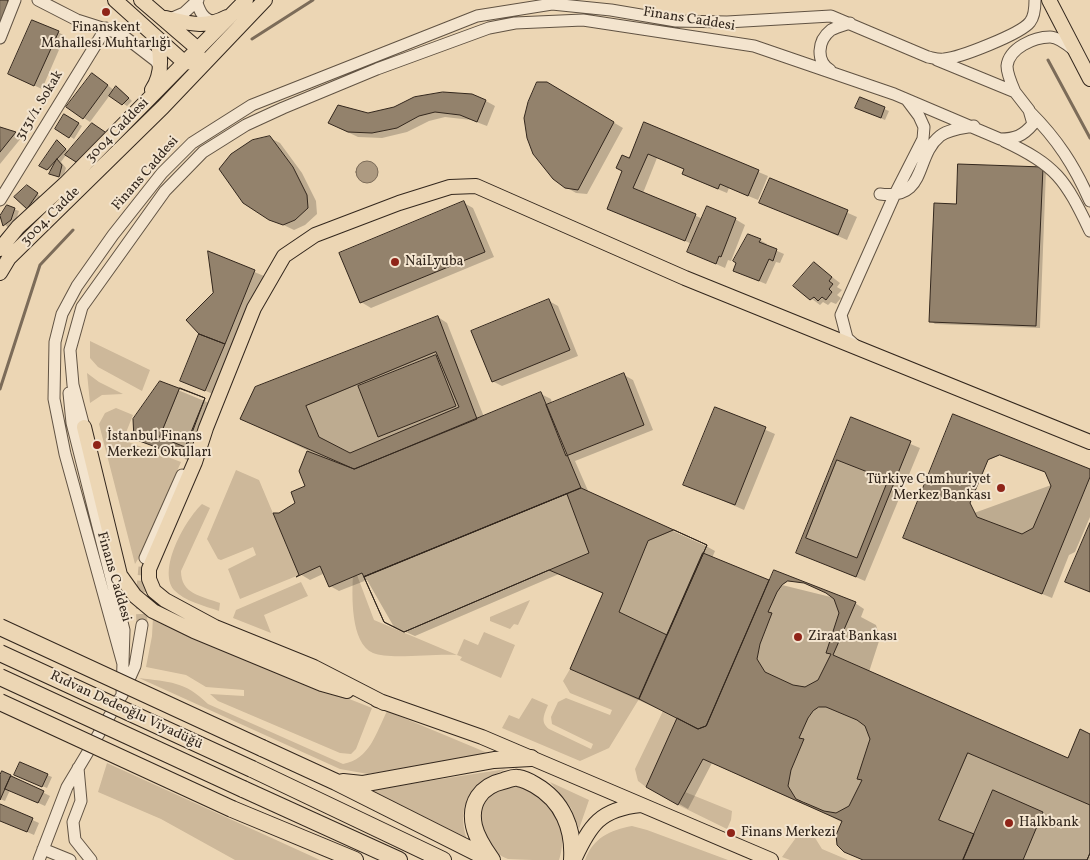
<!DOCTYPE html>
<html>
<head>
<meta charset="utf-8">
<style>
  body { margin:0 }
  canvas { display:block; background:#ecd6b4 }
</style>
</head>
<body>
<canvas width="1090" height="860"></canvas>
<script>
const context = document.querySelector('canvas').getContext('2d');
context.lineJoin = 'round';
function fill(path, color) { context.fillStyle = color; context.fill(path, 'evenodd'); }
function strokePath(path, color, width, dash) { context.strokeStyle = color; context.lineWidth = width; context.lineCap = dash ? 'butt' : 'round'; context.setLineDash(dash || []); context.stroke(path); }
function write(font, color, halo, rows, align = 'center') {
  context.font = font + ' Vollkorn,serif'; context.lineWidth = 4; context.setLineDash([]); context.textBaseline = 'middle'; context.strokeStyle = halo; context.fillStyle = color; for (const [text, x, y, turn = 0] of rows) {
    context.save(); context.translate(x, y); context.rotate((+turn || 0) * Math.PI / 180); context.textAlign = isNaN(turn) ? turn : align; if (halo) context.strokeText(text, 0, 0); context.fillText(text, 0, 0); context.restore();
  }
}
fill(new Path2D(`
  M90,341L150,370L142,391L98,367L90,358Z
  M87,373L99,382L123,394L102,395L90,403Z
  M116,408L133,415L123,440L181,462L141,554L135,564L99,424L105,413Z
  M236,470L259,480L299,575L240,599L228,569L256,555L253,547L221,560L218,559L207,539Z
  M202,504L210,508L181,571C181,594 201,596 220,603L219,611C205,606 184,601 174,590C157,569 186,519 202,504Z
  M353,574L357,575L374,620L457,655L464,639L478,645L484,632L515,645L501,678L460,660L462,657L457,655C436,653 389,660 373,653C350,643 352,594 353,574Z
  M301,582L308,596L264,615L271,633L233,618L236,610Z
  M530,600L518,625L514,624L510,629L490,621V617Z
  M153,617L289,675L372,708L356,749L351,754L340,753L218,701L210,694L244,696V690L206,687L186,675L146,667L152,636Z
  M570,669L639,699L609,748L580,761L502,728L509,715L519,719L532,698L548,705C544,715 540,722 549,729L591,749L593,744L552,724L551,717L558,702L566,698L610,715L612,710L570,693L563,681Z
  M139,678C169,682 185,681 208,704L343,764C370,759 376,733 387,711L490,754L368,774L340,769Z
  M663,711L677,718L646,787L638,781L635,769Z
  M107,763L320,860H235L161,819L98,792Z
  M506,769C472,785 455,802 467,840L370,790Z
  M550,782L589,800L579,829L571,808Z
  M521,787C526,790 534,792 539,795C560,810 567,837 559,860C544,860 522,860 508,859C478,848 469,797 505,788C510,787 516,787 521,787Z
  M685,792L732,811L731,820L727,829L678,805Z
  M632,826L647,830L728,860H585C593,838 610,830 632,826Z
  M798,828L812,833L822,849L848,860H790L782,857L795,839L793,830Z`), '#cdb89a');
const water = new Path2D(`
  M356 172a11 11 0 1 1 22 0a11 11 0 1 1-22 0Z`);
fill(water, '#ad9a81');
strokePath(water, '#7c6c59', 1);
fill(new Path2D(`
  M58,32L65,36L42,89L9,74Z
  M99,79L114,90L117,88L121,90L132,101L127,106L110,95L90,122L84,118Z
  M547,83L623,128L587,194L576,193L566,187Z
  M860,99L889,111L885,120L861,110Z
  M486,101L495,106L487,126L471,120L445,117L429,121L407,132L382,138L358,137L339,128L368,114L395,108Z
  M65,115L82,126L74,139L57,128Z
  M92,124L84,165L66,155L61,162L66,168L63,178L45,168L57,142L69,152Z
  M645,124L768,176L758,200L729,188L727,193L693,179L684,173L685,170L657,158L643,193L703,219H735L745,225L731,261L728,260L725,268L689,252L692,244L608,208Z
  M0,129L22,137L0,164Z
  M270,138L280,143L302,173L316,201L317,214L305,225L294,230L269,218Z
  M1042,169L1046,171L1040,328L935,324L931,321Z
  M771,179L857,217L847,240L761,202Z
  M31,189L41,197L32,211L16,197Z
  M464,203L473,208L494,257L371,308L361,302Z
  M8,207L19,211L15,223L8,228L0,218Z
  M760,240L767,244L766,246L784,254L780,263L776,262L766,284L741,274L738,263L734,261L739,250Z
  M209,253L264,276L215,395L181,380L214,294Z
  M814,263L840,283L837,287L842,290L837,295L841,298L836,304L831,302L828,305L823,302L820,305L795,286Z
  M549,301L558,306L578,356L502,386L492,381Z
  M438,317L447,323L484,417L541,394L551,399L552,404L624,375L633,380L653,430L575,461L589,493L706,546L715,551L712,558L770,582L855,603L864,609L861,617L876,625L880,638L869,672L1068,759L1090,735V860H862L845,851L843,823L801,800L805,805L712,763L688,809L648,786L678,718L581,674L604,594L559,574L415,636L394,627L367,580L339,591L330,586L325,573L310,580L300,574L280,514L297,504L307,486L300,471L309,451L242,419Z
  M161,383L214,405L192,462L135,438Z
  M715,408L775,434L744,510L685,484Z
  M851,419L920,448L865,581L797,552Z
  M1090,471V517L1075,552L1069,555L1052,598L905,538Z
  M3,772L50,796L45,806L10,790L5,801L0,799V778Z
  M47,775L52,777L47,788L20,777Z
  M0,805L39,823L34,835L0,820Z`), '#0003');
strokePath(new Path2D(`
  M252,39L313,0
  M1048,60L1090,138
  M0,389L40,265L73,230`), '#7c6c59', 3);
const building = new Path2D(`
  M0,0H8L4,23H0Z
  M32,20L59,31L34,86L8,74Z
  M92,73L108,85L83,119L66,107Z
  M537,82H547L614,122L578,190L565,188L553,179L533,154L527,138L524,118L528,102Z
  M116,86L129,98L122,105L109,96Z
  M443,92L472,94L486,100L477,122L460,115L435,112L419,116L397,128L372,133L348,132L328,123L338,105L368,113L394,107L414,97Z
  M860,97L885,107L881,118L855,108Z
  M64,114L79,123L69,138L55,129Z
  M644,122L759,170L748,196L720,184L718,189L682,174L684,169L648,154L633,188L696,214L685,241L607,209L622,171L616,168L622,155L629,158Z
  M92,123L108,134L76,162L65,155Z
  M0,127L16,132L0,152Z
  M270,136L293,167L307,195L308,208L295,220L283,225L269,220L243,203L219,169L231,154L252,140Z
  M57,140L66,149L47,170L39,166Z
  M57,159L62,165L59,177L49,174Z
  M958,164L1043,167L1036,326L929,322L934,203L956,204Z
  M770,178L848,210L838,235L759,203Z
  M27,185L38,193L27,209L14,197Z
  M464,201L485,252L360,303L339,253Z
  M7,205L15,208L11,220L3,226L0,216Z
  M707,206L736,218L721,257L719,256L716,264L687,252Z
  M748,234L761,239L759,242L777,249L773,261L769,259L759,281L733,271L736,263L733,261Z
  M208,251L255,270L225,344L199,334L186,320L213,293Z
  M814,262L832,277L829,281L833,284L829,289L832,292L826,300L822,297L818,301L814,297L810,300L793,286Z
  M549,299L570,350L492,382L471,331Z
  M438,316L477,419L354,469L240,419L255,387Z
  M199,334L225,344L205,391L180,381Z
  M436,352L459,407L350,453L319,437L306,406Z
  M436,355L456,406L378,437L358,386Z
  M624,373L644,425L566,456L546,405Z
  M160,381L205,398L183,457L134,439L133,419Z
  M180,388L205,398L185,447L160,437Z
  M541,392L581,488L364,577L362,573L329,587L320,566L296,577L299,575L273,513H279L295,503L291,492L305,486L299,471L307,451L354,469Z
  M715,407L766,427L735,505L683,485Z
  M953,414L1090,469V477L1042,594L903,538Z
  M851,417L911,441L856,577L796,553Z
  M1000,455L1045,472L1051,486L1033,528L1022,534L977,517L970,503L988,460Z
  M837,460L888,480L857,558L806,538Z
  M581,488L707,545L639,699L570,669L603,593L549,570L404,632L384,622L364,577Z
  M567,494L589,553L404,632L384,622L364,577Z
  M1090,523V592L1065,582Z
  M674,530L707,545L667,635L619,612L648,541Z
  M703,553L769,580L706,726L698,729L639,699Z
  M774,570L856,602L833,655L1068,758L1080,729L1090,734V853L1087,860H863L844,852L837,845L836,835L842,821L703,759L678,805L646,787L677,718L698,729L706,726Z
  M788,581L804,583L826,593L834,599L839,613L826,653L831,654L818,680L805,687L793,685L765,672L757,659L760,644L772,613L768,612L777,592L782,585Z
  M819,707H826L857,720L865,726L870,739L857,779L862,780L849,806L836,813L824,811L796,799L788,786L791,770L804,739L799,738L808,718L813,711Z
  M968,753L1090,805V853L1087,860H963L974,834L939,820Z
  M20,762L48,774L42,787L14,775Z
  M2,771L11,775L0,800V775Z
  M11,776L44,791L38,803L5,789Z
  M993,790L1043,812L1023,860H963Z
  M0,804L33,818L27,832L0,821Z`);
fill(building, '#93826c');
strokePath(building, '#33271d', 1);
strokePath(new Path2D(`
  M142,625L141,599L144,567`), '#c7b396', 11, [11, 5.5]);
const minor = new Path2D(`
  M38,0L77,20L121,34L156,61L161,69
  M196,0C200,13 203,19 216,23
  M170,19L184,13L198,0
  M0,38L15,0
  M830,70C816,61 817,41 831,30C836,27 844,25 850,23
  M1015,92C1012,85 1007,74 1007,66C1009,48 1034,37 1050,37C1058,37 1068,45 1074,50
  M1030,112C1057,139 1074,165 1090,201
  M1004,141C1056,165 1065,179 1090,231
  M880,194C928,200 914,157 940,136C949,129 963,128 974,126
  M0,200L106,28
  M856,346L847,338L841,315L894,196L923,139L924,127L919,116L907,100
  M69,393L72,423L124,630L122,695
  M84,427L73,385L70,350L82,307L165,191L203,152L246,125L283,108L377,69L489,28L515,23L583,20L754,46L894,94L1000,139C1015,139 1023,136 1033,124L1029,110L1015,92L937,60
  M145,558L182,475
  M123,664L65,454L54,399L55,342L62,314L77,286L113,235L162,173L192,143L252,105L477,16L552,4L611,10L676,21L727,22L831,16L928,57C933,58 939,60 944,59C959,58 1021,34 1030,22C1034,17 1035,7 1035,0
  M78,768L81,801L73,822L75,840L91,860
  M43,849L70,860
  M39,860L67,787L122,695L135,666L142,625`);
const major = new Path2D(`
  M115,0L185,63L192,61
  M141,0L198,49L197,58
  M1049,0L1090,79
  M166,18C188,23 205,29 227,17
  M152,90C162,75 162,59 157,41
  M0,249L18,227L66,183L246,0
  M0,273L9,258L163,107L265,0
  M84,427L120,575L135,596L153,611L194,631L322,684L347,691
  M377,700L482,737L771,860
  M384,703L314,667L215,627L165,600L154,591L149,579V569L195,462L206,428L254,308L284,256L315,235L399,203L450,187L476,186L685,278L1090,442
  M574,860C590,825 600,809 641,805`);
const highway = new Path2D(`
  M262,748L336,782L491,860
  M252,769L443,860
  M343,782L362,784L494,760L531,758
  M243,789L399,860
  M232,809L355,860
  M492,860C485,850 477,839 474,826C469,803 481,786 503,781C507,780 513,777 518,778C524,779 530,782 535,785C563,801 574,829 572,860`);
strokePath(minor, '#615343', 13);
strokePath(major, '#33271d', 16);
strokePath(highway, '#33271d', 18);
strokePath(minor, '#f3e4ce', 11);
strokePath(major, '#ecd6b4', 14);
strokePath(highway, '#ecd6b4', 16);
const highwayBridge = new Path2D(`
  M0,627L262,748
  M0,653L252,769
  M0,677L243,789
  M0,702L232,809`);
strokePath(highwayBridge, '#33271d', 18, []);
strokePath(highwayBridge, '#ecd6b4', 16);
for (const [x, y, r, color] of [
  [106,12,5,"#8f2418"],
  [395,262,5,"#8f2418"],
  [97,445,5,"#8f2418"],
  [1001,488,5,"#8f2418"],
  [798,637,5,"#8f2418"],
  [1009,823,5,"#8f2418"],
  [731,833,5,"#8f2418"]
]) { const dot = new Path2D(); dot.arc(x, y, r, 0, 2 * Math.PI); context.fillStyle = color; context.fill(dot); strokePath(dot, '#f3e4ce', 2); }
write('14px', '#33271d', '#f3e4ce', [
  ["Finans Caddesi",689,20,9],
  ["3131/1. Sokak",40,106,-59],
  ["3004 Caddesi",118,131,-46],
  ["Finans Caddesi",146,174,-49],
  ["3004. Cadde",51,217,-45],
  ["Finans Caddesi",113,577,74],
  ["Rıdvan Dedeoğlu Viyadüğü",126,711,25]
]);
write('14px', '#33271d', '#f3e4ce', [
  ["Finanskent",106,28,"center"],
  ["Mahallesi Muhtarlığı",106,44,"center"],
  ["NaiLyuba",405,262],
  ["İstanbul Finans",107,437],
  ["Merkezi Okulları",107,453],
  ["Türkiye Cumhuriyet",991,480,"right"],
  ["Merkez Bankası",991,496,"right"],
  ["Ziraat Bankası",808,637],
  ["Halkbank",1019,823],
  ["Finans Merkezi",741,833]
], 'left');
</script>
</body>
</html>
